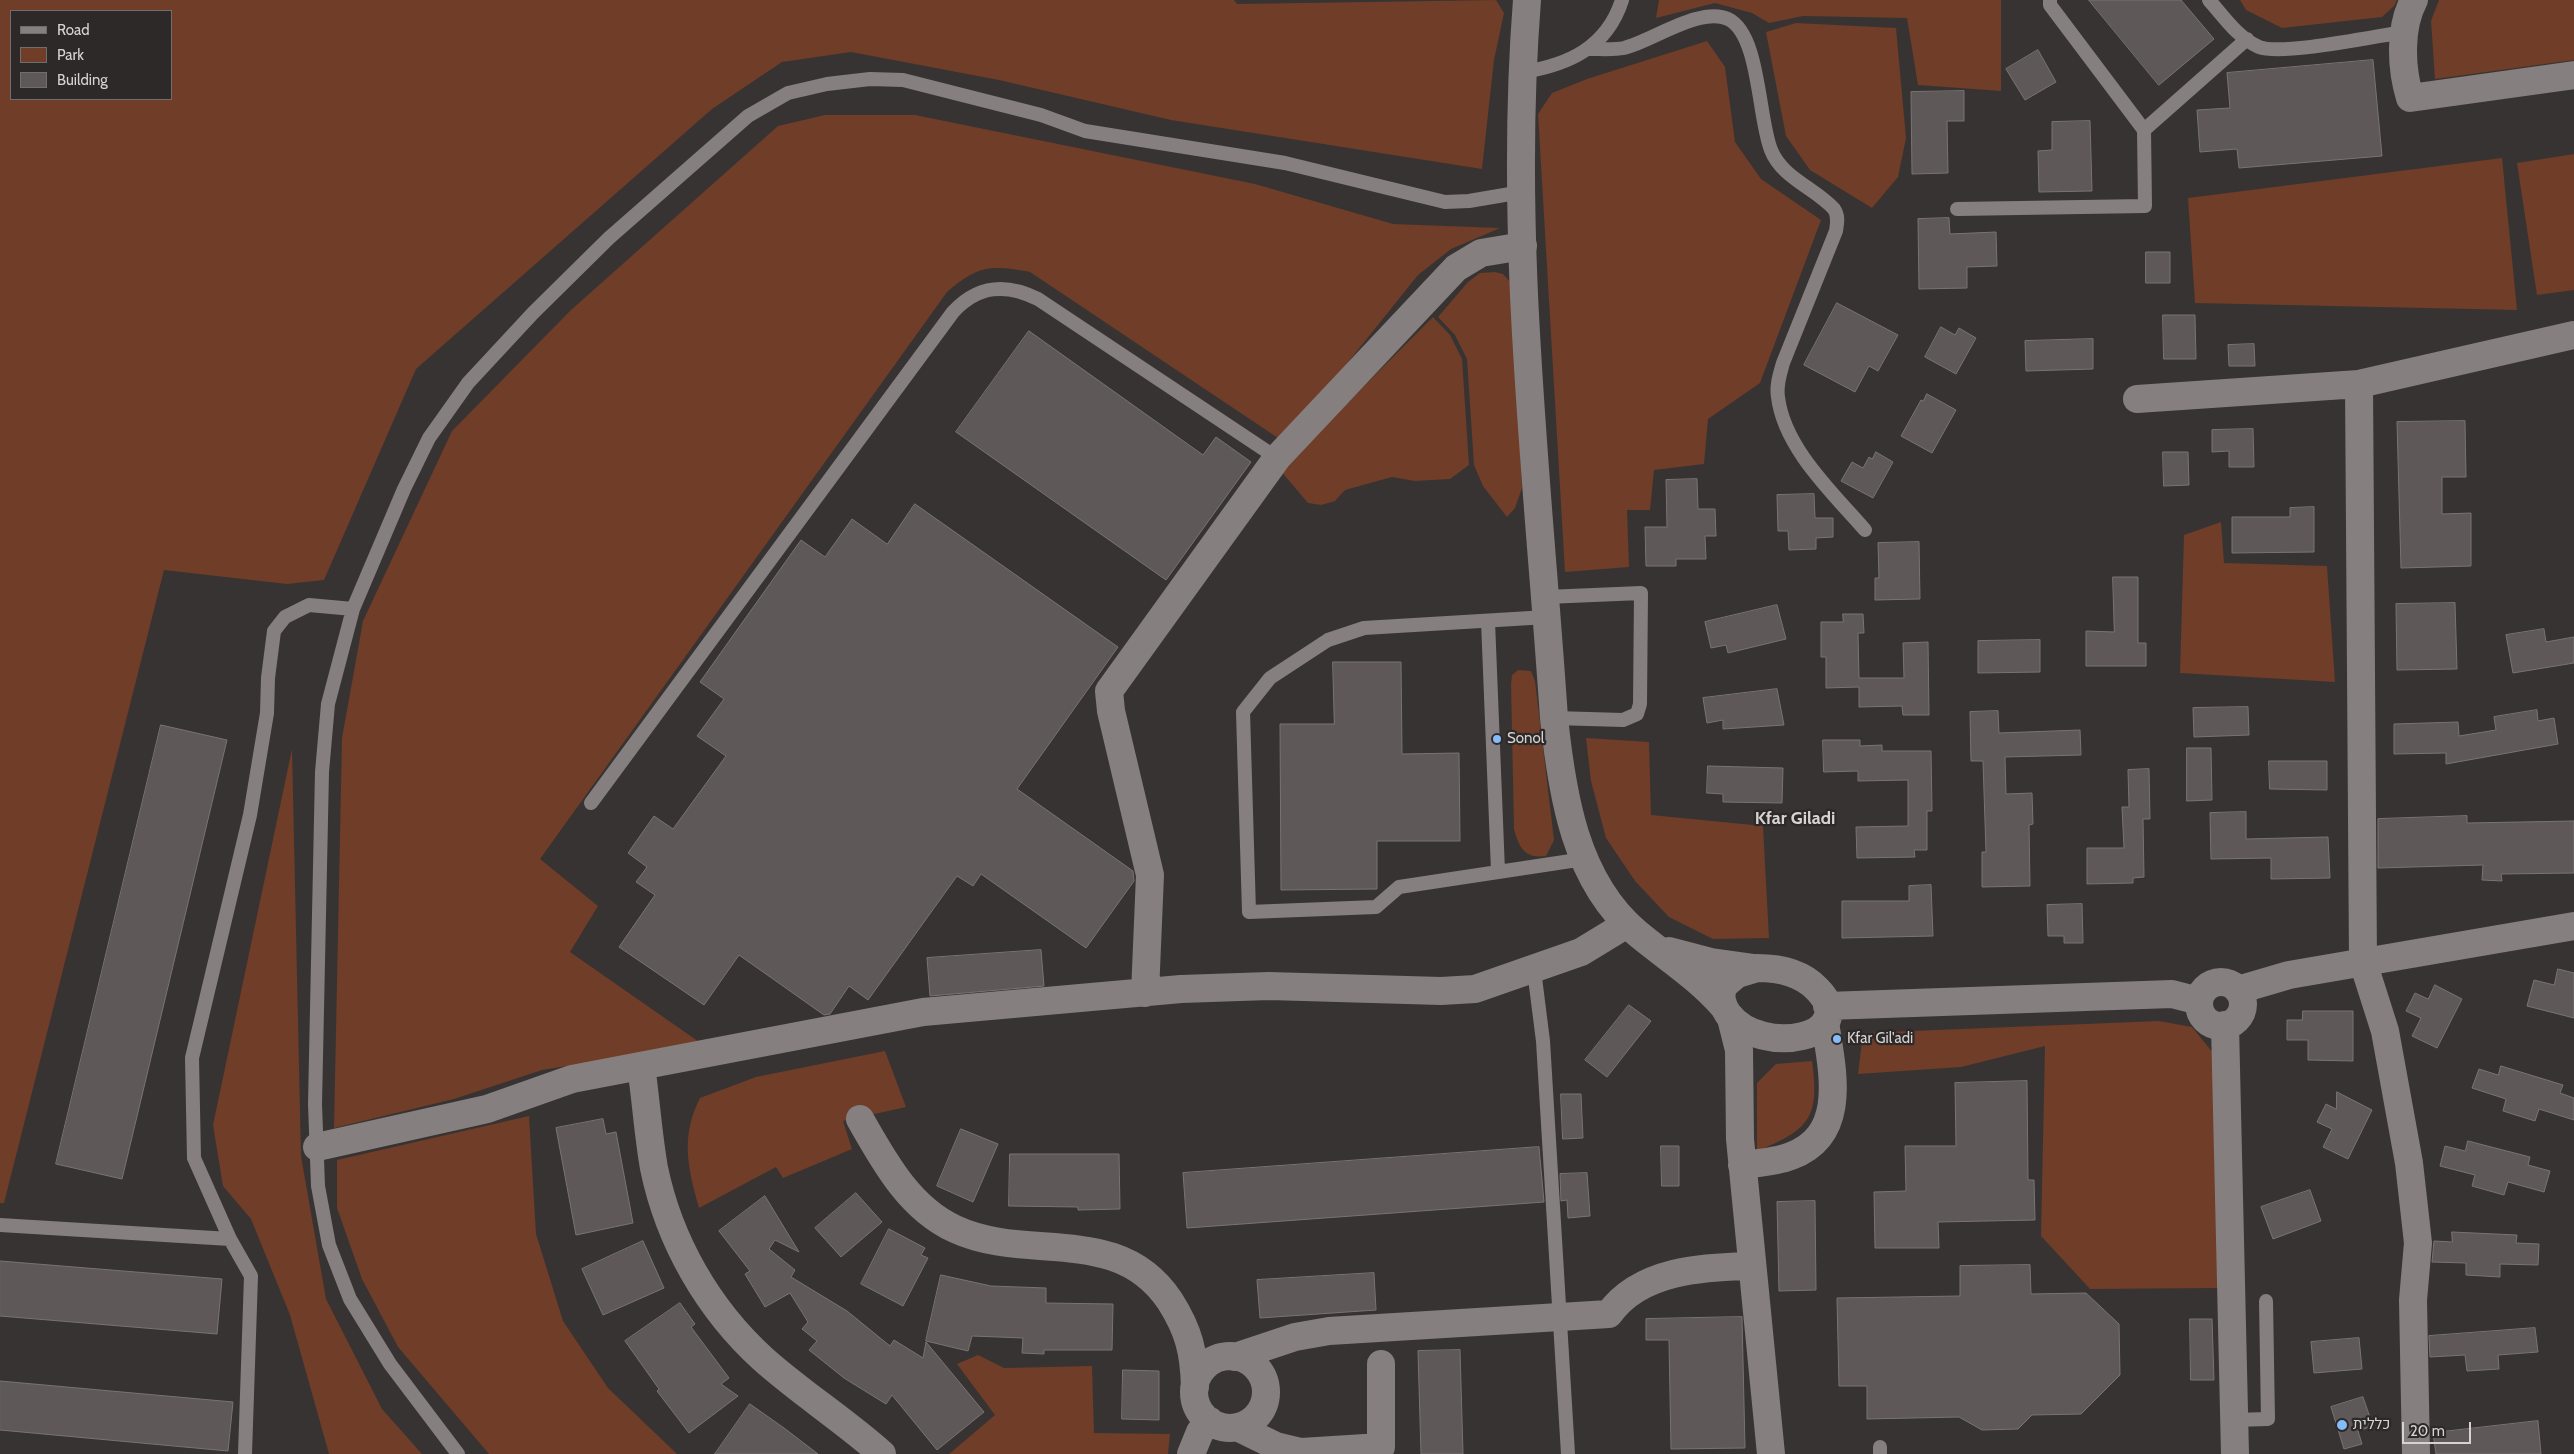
<!DOCTYPE html>
<html>
<head>
<meta charset="utf-8">
<style>
  body { margin:0 }
  #map { position:relative; width:2574px; height:1454px; overflow:hidden; background:#373332; font-family:Cabin,sans-serif }
  canvas { display:block }
  .legend { position:absolute; left:10px; top:10px; width:162px; height:90px; box-sizing:border-box; background:#2d2928; border:1px solid #716d6c; margin:0; padding:6px 9px; list-style:none; font-size:15px; color:#d6d3d2 }
  .legend li { display:flex; align-items:center; gap:10px; height:25px }
  .legend b { width:25px; border:1px solid #716d6c }
  .scale { position:absolute; left:2402px; top:1422px; width:69px; height:22px; box-sizing:border-box; border:2px solid #d6d3d2; border-top:0; padding-left:6px; font-size:15px; line-height:18px; white-space:nowrap; color:#d6d3d2; -webkit-text-stroke:4px #2d2928; paint-order:stroke }
</style>
</head>
<body>
<div id="map">
<canvas width="2574" height="1454"></canvas>
<ul class="legend">
<li><b style="height:6px;background:#85807f"></b>Road</li>
<li><b style="height:14px;background:#6f3d28"></b>Park</li>
<li><b style="height:14px;background:#5e5958"></b>Building</li>
</ul>
<div class="scale">20 m</div>
</div>
<script>
const context = document.querySelector('canvas').getContext('2d');
context.lineJoin = 'round';
function fill(path, color) { context.fillStyle = color; context.fill(path, 'evenodd'); }
function strokePath(path, color, width, dash) { context.strokeStyle = color; context.lineWidth = width; context.lineCap = dash ? 'butt' : 'round'; context.setLineDash(dash || []); context.stroke(path); }
function write(font, color, halo, rows, align = 'center') {
  context.font = font + ' Cabin,Heebo,sans-serif'; context.lineWidth = 4.5; context.setLineDash([]); context.textBaseline = 'middle'; context.strokeStyle = halo; context.fillStyle = color; for (const [text, x, y, turn = 0] of rows) {
    context.save(); context.translate(x, y); context.rotate((+turn || 0) * Math.PI / 180); context.textAlign = isNaN(turn) ? turn : align; if (halo) context.strokeText(text, 0, 0); context.fillText(text, 0, 0); context.restore();
  }
}
fill(new Path2D(`
  M0,0H1234L1237,4L1496,0L1504,13L1494,60L1482,169L1171,120L999,80L851,52L782,62L712,109L416,369L324,580L287,584L164,570L4,1203H0ZM171,11V99H11V11Z
  M1659,0H2001V91L1918,85L1907,18L1803,16L1769,23L1752,13L1715,3L1656,18Z
  M2240,0H2397L2394,6L2382,17L2282,28L2246,10Z
  M2439,0H2574V60L2435,79L2431,21Z
  M1796,23L1896,28L1906,138L1898,177L1872,208L1810,170L1786,136L1766,32Z
  M1707,41L1725,67L1735,142L1761,179L1821,220L1760,383L1708,419L1704,464L1654,470L1650,510H1627L1629,567L1565,572L1538,114L1552,93L1587,79Z
  M825,115H915L1255,184L1393,224L1500,228L1451,249L1418,275L1284,442L1030,272C990,265 979,265 947,292L540,859L598,906L570,952L702,1044L542,1070L454,1099L334,1128L342,738L363,621L452,431L571,310L778,126Z
  M2574,154V290L2537,295L2517,163Z
  M2502,158L2517,310L2195,303L2188,198Z
  M1495,272L1503,274L1512,284L1522,488L1515,508L1507,517L1483,486L1474,465L1467,359L1455,335L1438,317L1468,282L1480,273Z
  M1433,317L1450,335L1462,359L1469,465L1450,479L1415,481L1392,477L1345,490L1335,501L1321,505L1308,503L1280,470Z
  M2221,522L2224,563L2327,566L2335,682L2180,673L2184,535Z
  M1518,670L1531,671L1535,681L1554,840L1546,856C1525,859 1519,848 1514,829L1511,684L1512,675Z
  M1586,738L1649,742L1651,815L1763,826L1769,938L1713,939L1669,917L1635,881L1606,838L1591,781Z
  M292,749L301,1156L326,1299L382,1409L422,1454H329L290,1315L251,1219L223,1186L213,1125Z
  M2159,1021L2192,1027L2214,1054L2219,1288L2090,1289L2041,1236L2045,1046L1961,1067L1858,1074L1863,1033Z
  M885,1051L906,1107L843,1121L852,1149L783,1178L776,1167L699,1208C688,1168 680,1137 700,1098L756,1077Z
  M1812,1061C1820,1118 1809,1130 1757,1151V1083L1776,1064Z
  M529,1116L536,1234L563,1321L608,1388L677,1454H489L398,1347L362,1279L337,1208V1160Z
  M978,1355L1004,1368L1092,1366L1094,1433L1170,1434L1168,1454H949L995,1415L957,1364Z`), '#6f3d28');
const building = new Path2D(`
  M2089,0H2181L2214,39L2159,85Z
  M2038,50L2056,82L2025,100L2006,69Z
  M2373,60L2382,156L2239,168L2237,149L2200,152L2197,110L2230,108L2227,73Z
  M1964,91V121H1947L1948,173L1912,174L1911,92Z
  M2090,121L2092,191L2039,192L2038,151L2052,150V122Z
  M1949,218L1950,234L1996,232L1997,266L1967,267V288L1919,289L1918,219Z
  M2146,252H2170V283H2146Z
  M1837,303L1898,335L1878,371L1869,366L1855,392L1804,365Z
  M2163,315H2195L2196,359H2164Z
  M1941,327L1955,335L1959,328L1976,338L1956,374L1925,357Z
  M1029,331L1203,455L1216,437L1251,462L1166,580L956,432Z
  M2093,339V369L2026,371L2025,341Z
  M2254,344L2255,366H2229L2228,345Z
  M1927,394L1956,410L1932,453L1901,436L1921,400L1923,401Z
  M2465,421L2466,477H2442V514L2471,513V566L2401,568L2397,422Z
  M2253,429L2254,467H2229V451L2212,452V430Z
  M1876,452L1893,462L1873,498L1841,481L1852,462L1863,468L1869,457L1872,459Z
  M2163,452H2188L2189,485L2164,486Z
  M1697,479L1698,509H1715L1716,536H1705L1706,559H1676V566H1646L1645,527H1667L1666,480Z
  M1814,494L1815,518H1833V537L1816,538V549L1789,550L1788,531H1778L1777,495Z
  M915,504L1118,647L1017,789L1133,871L1134,881L1086,948L981,874L973,886L957,876L868,1000L849,986L830,1014L824,1015L739,955L704,1005L619,947L655,895L636,882L647,867L628,853L654,816L673,829L726,756L697,736L724,699L700,682L801,540L825,557L852,519L887,544Z
  M2314,507V552L2232,553V517H2290V508Z
  M1919,542L1920,599L1875,600V578H1879L1878,543Z
  M2113,577H2138V643H2146V666H2086V631L2114,632Z
  M2455,603L2457,669L2397,670L2396,604Z
  M1777,605L1786,639L1728,653L1726,645L1711,648L1705,622Z
  M1843,614H1863L1864,633H1858L1859,678H1904L1903,643L1928,642L1929,715H1903L1902,706L1859,707V687L1826,688V657H1821V622H1843Z
  M2544,629L2546,642L2574,637V663L2513,673L2506,635Z
  M2040,640V672L1978,673V641Z
  M1333,662H1401L1402,754L1459,753L1460,841H1377V889L1281,890L1280,724H1334Z
  M1777,689L1784,725L1723,729V720L1707,723L1703,698Z
  M2248,707L2249,735L2194,737L2193,708Z
  M2537,710L2538,721L2554,718L2558,744L2446,764V753L2394,754V724L2458,722L2459,736L2496,730L2494,717Z
  M1998,711L1999,733L2080,730L2081,755L2005,757L2006,794L2032,793L2033,824L2029,825L2030,886L1982,887V852H1986L1983,761H1971L1970,712Z
  M161,725L227,740L122,1179L56,1164Z
  M1823,740H1860V746L1882,745V751H1931L1932,811H1927V850H1914L1915,857L1857,858L1856,827L1908,826V780L1858,781V771L1824,772Z
  M2187,748H2211L2212,800L2187,801Z
  M2269,761H2327V790L2270,789Z
  M1708,766L1783,768L1782,803L1723,802V794L1707,793Z
  M2149,769L2150,819H2143L2144,877L2133,878V883L2087,884V848H2124L2122,807H2129L2128,770Z
  M2246,812V839L2328,837L2330,878L2271,879V858L2211,859L2210,813Z
  M2467,816V823L2574,821V873L2501,874L2502,881L2482,880L2483,865L2378,868V819Z
  M1931,885L1933,936L1842,938V901H1909V886Z
  M2082,904L2083,943H2064V936H2048L2047,905Z
  M1041,950L1044,986L930,996L927,958Z
  M2558,969L2574,973V1018L2527,1006L2534,980L2554,985Z
  M2435,985L2462,999L2437,1048L2412,1036L2421,1018L2406,1011L2415,993L2428,999Z
  M1629,1005L1651,1021L1607,1077L1585,1060Z
  M2303,1011H2353V1061L2308,1060V1040H2287V1020H2302Z
  M2501,1066L2563,1085L2560,1093L2574,1098V1120L2539,1109L2535,1121L2503,1111L2506,1099L2472,1088L2479,1069L2498,1075Z
  M2027,1081L2028,1180H2034L2035,1220L1938,1222L1939,1248H1875L1874,1192L1906,1191L1905,1146H1956L1955,1083Z
  M2337,1092L2372,1110L2348,1159L2323,1147L2332,1129L2317,1122L2326,1104L2336,1109Z
  M1561,1094H1581L1583,1138L1563,1139Z
  M603,1119L606,1134L616,1132L633,1223L576,1235L556,1128Z
  M961,1129L998,1144L973,1202L937,1186Z
  M2468,1141L2530,1157L2528,1165L2550,1171L2544,1192L2508,1182L2504,1195L2472,1186L2475,1175L2440,1166L2445,1146L2465,1151Z
  M1661,1146H1679V1186H1662Z
  M1539,1147L1544,1202L1187,1228L1183,1173Z
  M1010,1154H1119L1120,1209L1078,1210V1207L1009,1206Z
  M1587,1173L1590,1216L1568,1218L1567,1200L1561,1201L1560,1174Z
  M2310,1190L2321,1221L2273,1239L2261,1207Z
  M856,1193L882,1222L841,1257L815,1228Z
  M765,1196L799,1252L775,1240L769,1249L795,1270L791,1277L847,1311L890,1346L894,1340L923,1358L926,1342L984,1412L937,1450L892,1395L886,1404L844,1378L809,1350L817,1341L802,1329L808,1322L790,1293L765,1307L745,1274L750,1271L719,1231Z
  M1815,1201L1816,1290L1779,1291L1777,1202Z
  M889,1229L925,1248L921,1255L928,1258L903,1306L861,1284Z
  M2452,1232L2517,1235L2516,1243L2539,1244L2538,1265L2500,1264V1277L2466,1275V1263L2432,1262L2434,1241L2452,1242Z
  M643,1241L664,1288L603,1315L582,1269Z
  M0,1261L222,1279L217,1334L0,1316Z
  M2030,1265L2031,1294L2086,1293L2119,1324L2120,1375L2081,1414L2032,1415L2018,1429L1982,1430L1959,1417L1867,1419V1386H1839L1837,1298L1960,1296V1266Z
  M1374,1273L1376,1310L1260,1318L1257,1280Z
  M941,1275L991,1286L1046,1288V1303L1113,1304L1112,1350H1044V1354L1022,1353L1023,1338L972,1336L968,1351L926,1341Z
  M680,1303L695,1324L691,1327L729,1378L721,1384L738,1396L689,1433L657,1391L659,1389L625,1341Z
  M1742,1317L1745,1448L1671,1449L1669,1340H1646V1319Z
  M2190,1319H2212L2214,1380H2191Z
  M2535,1328L2538,1352L2498,1355L2499,1369L2467,1371L2465,1355L2430,1357L2429,1336Z
  M2359,1338L2362,1369L2314,1373L2311,1342Z
  M1460,1350L1463,1454H1421L1418,1351Z
  M1123,1370L1159,1371V1420L1122,1419Z
  M0,1381L233,1402L228,1451L0,1430Z
  M2363,1397L2373,1426L2358,1431L2362,1444L2344,1449L2331,1407Z
  M750,1404L784,1428L818,1454H715Z
  M2538,1421L2541,1454H2436L2433,1433Z`);
fill(building, '#5e5958');
strokePath(building, '#787472', 1);
strokePath(new Path2D(`
  M2050,0V5L2144,130
  M2209,0C2224,17 2238,38 2259,47C2282,56 2376,36 2404,32
  M1590,49C1601,49 1614,50 1624,48C1652,41 1701,6 1728,19C1760,34 1758,118 1771,150C1782,178 1815,188 1834,209C1839,216 1837,224 1836,231L1783,363C1780,374 1776,385 1778,397C1784,448 1833,493 1865,530
  M1523,72C1569,65 1607,47 1622,0
  M1957,209L2145,206L2144,130L2247,39
  M1546,597L1641,593L1640,704L1637,714L1623,720L1554,718
  M1547,617L1364,628L1328,640L1270,678L1243,712L1249,912L1376,907L1399,887L1584,859
  M1488,621L1498,871
  M591,803L953,312C978,285 1006,283 1038,299L1277,458
  M1534,970L1543,1041L1568,1454
  M0,1225L230,1239
  M2234,1420L2268,1419L2266,1301
  M1880,1447V1454
  M245,1454L251,1276L230,1239L194,1158L192,1058L250,815L267,713L268,678L274,631L285,617L309,605L353,609
  M458,1454L390,1364L350,1299L329,1245L318,1186L315,1104L322,772L328,704L353,609L404,489L429,438L468,383L533,313L609,238L748,116L788,93L827,84L870,79L903,80L1041,115L1085,131L1285,163L1445,202L1469,201L1522,192`), '#85807f', 14);
strokePath(new Path2D(`
  M2414,0C2399,28 2401,68 2410,98L2574,75
  M2359,384L2363,962L2385,1031L2409,1163L2418,1243L2413,1300L2416,1454
  M2137,399L2359,384L2574,335
  M2238,990L2289,975L2574,926
  M1145,993L1150,875L1111,711L1109,691L1277,458L1456,268L1481,253L1523,246
  M1731,1018L1739,1050L1740,1139L1771,1454
  M2225,1025L2235,1454
  M641,1066C646,1100 648,1134 654,1168C669,1241 708,1309 763,1359C801,1393 844,1420 882,1454
  M860,1119C884,1161 909,1208 955,1229C1028,1263 1118,1223 1170,1301C1189,1331 1194,1352 1195,1387
  M317,1147L487,1109L572,1079L923,1012L1181,989L1269,986L1441,991L1475,989L1581,952L1627,924
  M1742,1165C1758,1163 1776,1162 1791,1156C1849,1134 1832,1070 1825,1022
  M1194 1392a36 36 0 1 1 72 0a36 36 0 1 1-72 0Z
  M1235,1357L1295,1337L1329,1331L1609,1314C1640,1270 1703,1267 1752,1266
  M1237,1427L1276,1446L1301,1452L1381,1447V1364
  M1191,1454L1200,1432L1210,1421`), '#85807f', 28);
strokePath(new Path2D(`
  M1527,0C1508,239 1538,480 1554,718C1562,794 1575,881 1637,933C1667,958 1698,977 1724,1007
  M1669,951L1711,962L1754,968
  M1757,968C1779,968 1802,973 1817,989C1863,1036 1762,1059 1728,1014C1722,1005 1719,996 1724,985L1737,974Z
  M2199 1004a22 22 0 1 1 44 0a22 22 0 1 1-44 0Z
  M1827,1006L2172,994L2199,1001`), '#85807f', 28);
for (const [x, y, r, color] of [
  [1497,739,5,"#84bcfb"],
  [1837,1039,5,"#84bcfb"],
  [2342,1425,6,"#84bcfb"]
]) { const dot = new Path2D(); dot.arc(x, y, r, 0, 2 * Math.PI); context.fillStyle = color; context.fill(dot); strokePath(dot, '#2d2928', 2); }
write('15px', '#d6d3d2', '#2d2928', [
  ["Sonol",1507,739],
  ["Kfar Gil'adi",1847,1039],
  ["כללית",2353,1425]
], 'left');
write('bold 18px', '#d6d3d2', '#2d2928', [
  ["Kfar Giladi",1795,819]
]);
</script>
</body>
</html>
